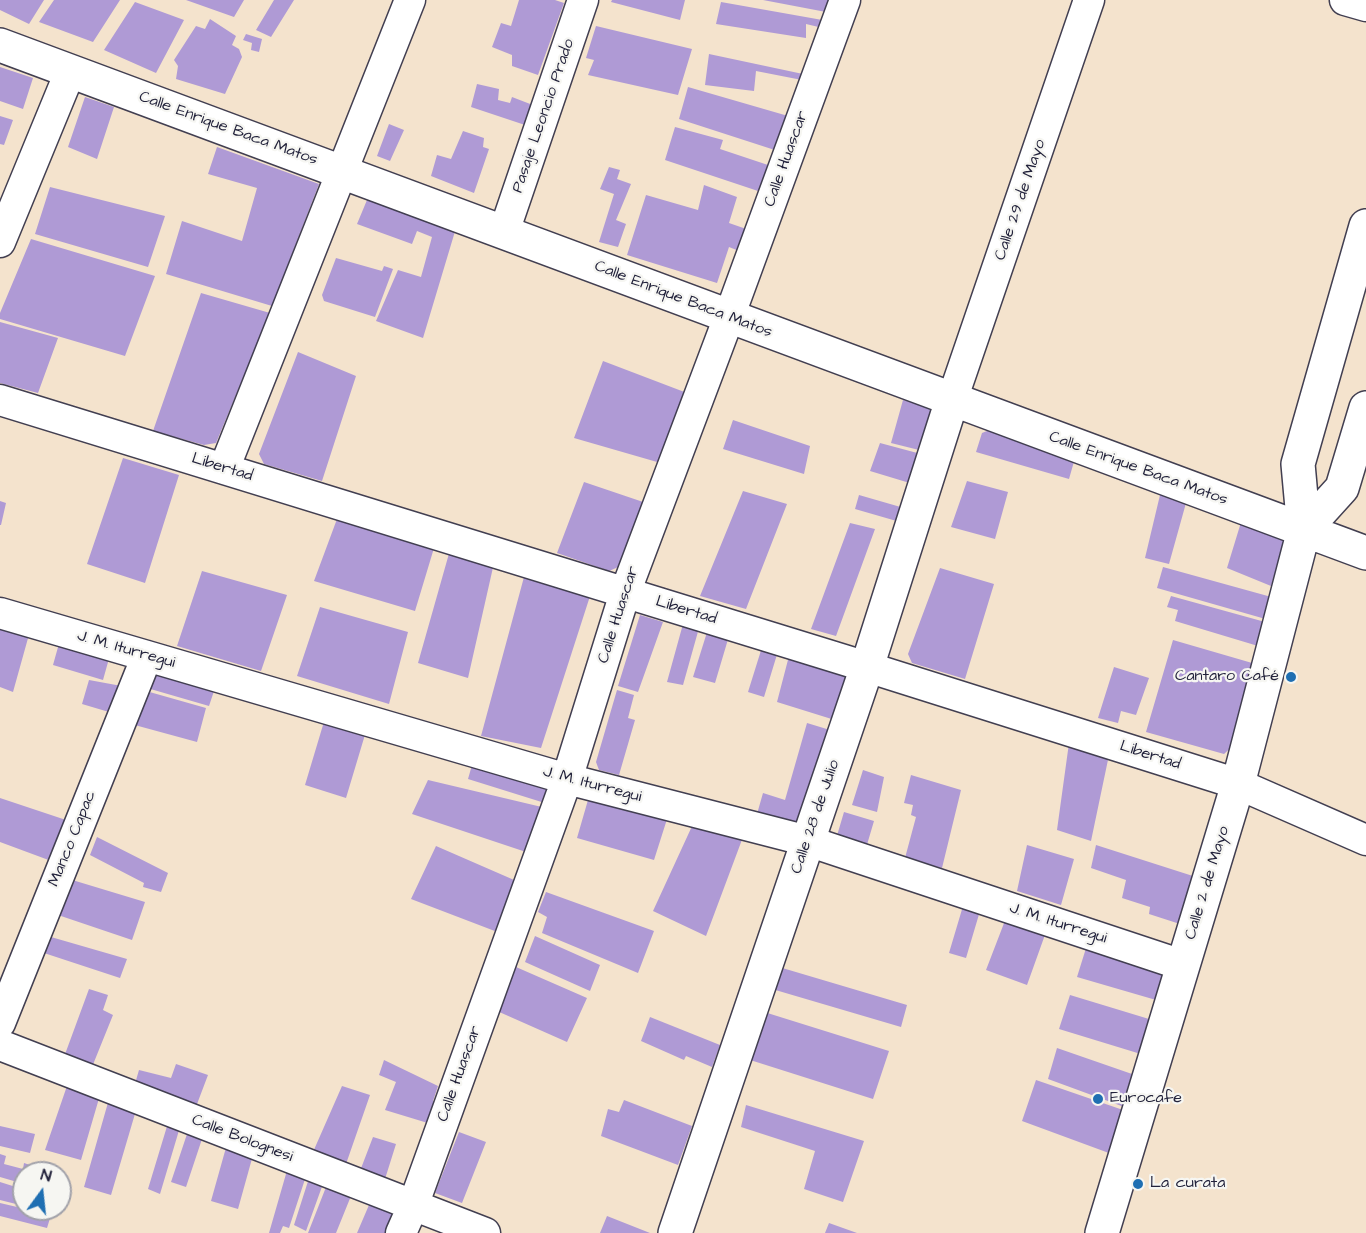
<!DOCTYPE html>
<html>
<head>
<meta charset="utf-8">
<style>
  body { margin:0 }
  #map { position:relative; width:1366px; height:1233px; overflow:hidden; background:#f4e3cd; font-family:"Architects Daughter",sans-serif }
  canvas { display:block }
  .north { position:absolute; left:12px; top:1161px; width:60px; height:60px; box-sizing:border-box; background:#f6f6f2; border:2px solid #a1a1a9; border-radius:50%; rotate:15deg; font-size:16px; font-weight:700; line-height:24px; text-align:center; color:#22223b }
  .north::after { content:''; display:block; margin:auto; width:21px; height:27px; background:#1f6fb2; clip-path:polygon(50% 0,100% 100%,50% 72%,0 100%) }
</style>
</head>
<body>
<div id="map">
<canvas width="1366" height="1233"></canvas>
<div class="north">N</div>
</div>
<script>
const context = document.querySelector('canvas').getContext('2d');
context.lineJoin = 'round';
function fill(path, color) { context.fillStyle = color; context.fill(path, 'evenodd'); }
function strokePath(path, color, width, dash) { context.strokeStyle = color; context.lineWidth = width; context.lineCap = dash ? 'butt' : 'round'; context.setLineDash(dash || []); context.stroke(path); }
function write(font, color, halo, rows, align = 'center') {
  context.font = font + ' "Architects Daughter",sans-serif'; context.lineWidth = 4.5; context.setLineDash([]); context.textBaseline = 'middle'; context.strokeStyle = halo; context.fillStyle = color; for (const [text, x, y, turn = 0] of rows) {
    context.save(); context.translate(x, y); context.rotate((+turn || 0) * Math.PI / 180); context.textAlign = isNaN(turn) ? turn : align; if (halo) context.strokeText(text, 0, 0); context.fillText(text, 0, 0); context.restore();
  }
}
fill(new Path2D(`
  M0,0H44L29,24L0,10Z
  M54,0H120L93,42L39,22Z
  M186,0H244L234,17Z
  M274,0H294L271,37L256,30Z
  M519,0H555L564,3L538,75L512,66V55L492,47L501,23L511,26Z
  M612,0H685L680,20L611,2Z
  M763,0H830L826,12Z
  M135,2L184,20L156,73L104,50Z
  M721,2L828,21L827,29L806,24V38L716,24Z
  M210,19L236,36L232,45L239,49L242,57L225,94L176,79L178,66L174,60L196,26L205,29Z
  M596,26L692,49L678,95L588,75L594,60L586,58Z
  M246,34L262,39L259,52L251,50L252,43L243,40Z
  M709,54L803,74L802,80L756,71L754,91L705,85Z
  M0,67L33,78L23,109L0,101Z
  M477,84L499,89L498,100L510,103L512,97L538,107L531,127L471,107Z
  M688,87L795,118L784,153L679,119Z
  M85,97L114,107L97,159L68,147Z
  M0,116L13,120L4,145L0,144Z
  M389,124L404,130L390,161L377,156Z
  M675,127L723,140L720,149L774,167L767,194L665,160Z
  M463,131L484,138L483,147L489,149L474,193L431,176L437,155L451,159Z
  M217,147L319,184L272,306L166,274L182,221L242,241L257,188L208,174Z
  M609,167L620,170L617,179L631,184L616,220L626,224L618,247L599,242L614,194L600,189Z
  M704,185L737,197L729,223L752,231L744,253L729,247L717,283L627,255L646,195L698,210Z
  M50,187L165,216L148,267L35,234Z
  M367,200L456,228L423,338L376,321L398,270L421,277L432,237L417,231L412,244L357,224Z
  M31,239L155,276L125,356L0,319V313Z
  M336,258L382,271L384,266L393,269L375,317L324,301L322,295Z
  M201,293L270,313L216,443L204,445L153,431Z
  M0,322L58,338L38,393L0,383Z
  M298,352L356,376L322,481L264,464L259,454Z
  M603,361L687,393L664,464L574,438Z
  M903,400L928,406L933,415L923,451L891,443Z
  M733,420L810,446L804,474L723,449Z
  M992,429L1075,458L1069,479L976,452L982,433Z
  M880,443L921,454L913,484L870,471Z
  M123,458L179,475L145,583L87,564Z
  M967,481L1008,492L995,539L951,527Z
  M584,482L652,505L630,562L609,571L557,553Z
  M743,491L787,504L746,609L700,596Z
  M859,495L904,508L900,522L855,509Z
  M1160,495L1186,503L1169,564L1145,558Z
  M0,501L6,503L1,525H0Z
  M337,519L434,548L415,611L314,581Z
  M1242,519L1287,533L1271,586L1227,568Z
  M850,523L875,529L836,636L811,629Z
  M450,550L494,563L468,678L418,663Z
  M1163,567L1275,598L1269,620L1157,588Z
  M940,568L994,584L965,679L912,663L908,654Z
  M202,571L287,595L261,671L177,646Z
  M524,577L591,593L541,748L481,736Z
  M1171,596L1276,625L1268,649L1175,621L1178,610L1167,607Z
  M320,607L408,632L389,704L297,676Z
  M640,615L663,622L638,692L618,686Z
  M0,620L30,631L13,692L0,687Z
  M683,624L699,628L683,685L667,682Z
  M708,629L729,636L715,683L693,677Z
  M60,640L110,655L103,680L53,665Z
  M1173,640L1259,665L1237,742L1224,754L1146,732Z
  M763,644L779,648L764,697L748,692Z
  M789,656L844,671L847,685L838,721L777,702Z
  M1114,667L1149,678L1136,715L1121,711L1118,723L1098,718Z
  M152,673L216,685L209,706L147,688Z
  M89,680L127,687L119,715L82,704Z
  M617,690L634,695L628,718L635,720L619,775L599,770L596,762Z
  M146,691L206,708L197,742L131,724Z
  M326,715L367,728L346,798L305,785Z
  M807,723L830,730L807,815L795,824L757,814L763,793L785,800Z
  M1069,743L1109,755L1091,841L1057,830Z
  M474,758L554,779L548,804L468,779Z
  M863,770L884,777L877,812L852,805Z
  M911,775L961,790L942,868L905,858L916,817L911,815L913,805L904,803Z
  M428,780L546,808L535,855L412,814Z
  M594,794L668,816L654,860L577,838L588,800Z
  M0,798L66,820L54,862L0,842Z
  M844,812L874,821L866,848L836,839Z
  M693,824L743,837L706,936L653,911Z
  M97,837L168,873L161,892L143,887L144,883L90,855Z
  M1027,845L1074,859L1061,905L1017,891Z
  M1096,845L1196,877L1183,925L1149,914L1150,907L1122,898L1126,880L1091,868Z
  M436,846L521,883L500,933L411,899Z
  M69,879L145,902L132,940L58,915Z
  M546,892L654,931L638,973L542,933L547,917L538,912Z
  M963,906L980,911L966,958L949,953Z
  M1006,918L1046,932L1027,985L986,970Z
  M535,936L600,965L590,991L525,962Z
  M51,937L127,959L120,978L44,953Z
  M1087,945L1163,973L1156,1000L1077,977Z
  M516,967L587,998L567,1042L497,1011Z
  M779,967L907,1005L901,1027L772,989Z
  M89,989L108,995L103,1010L113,1015L92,1067L64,1057Z
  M1070,995L1149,1019L1144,1037V1055L1059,1029Z
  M761,1011L889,1051L873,1099L747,1059Z
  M650,1017L720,1045L712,1067L686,1056L684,1060L641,1041Z
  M1057,1048L1132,1074L1126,1093H1132L1127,1108L1048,1079Z
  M384,1060L438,1086L433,1101L440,1105L431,1124L385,1110L396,1082L379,1075Z
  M176,1064L208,1075L194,1112L134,1087L139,1070L171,1078Z
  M1036,1080L1123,1110L1117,1156L1022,1121Z
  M68,1083L100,1095L81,1160L45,1150Z
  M342,1086L370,1095L346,1164L313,1152Z
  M109,1099L137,1107L111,1195L84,1187Z
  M624,1100L692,1126L678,1165L601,1136L608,1109L619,1112Z
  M746,1105L864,1141L843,1202L804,1189L815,1151L741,1127Z
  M168,1123L180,1127L160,1194L148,1189Z
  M0,1126L35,1134L30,1153L0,1146Z
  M188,1131L203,1136L186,1187L171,1182Z
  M459,1132L486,1142L462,1203L435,1193Z
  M373,1137L396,1144L385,1179L360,1171Z
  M227,1144L253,1155L238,1209L211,1201Z
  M0,1154L6,1156L4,1164L23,1169L24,1163L42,1169L41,1173H24V1184L0,1177Z
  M288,1167L307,1173L289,1228L283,1226L280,1233H269Z
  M310,1175L324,1181L306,1231L294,1225Z
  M0,1182L19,1188L16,1196L24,1198V1206L0,1200Z
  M328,1182L353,1191L336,1233H308Z
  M372,1198L396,1208L387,1233H357Z
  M0,1203L51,1215L47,1228L0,1216Z
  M607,1216L650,1233H600Z
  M829,1223L857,1233H825Z`), '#af9ad5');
const minor = new Path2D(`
  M1345,0L1366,6
  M504,232L583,0
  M0,242L70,72
  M0,400L867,667L1238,784L1366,840
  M952,400L1089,0
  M224,469L410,0
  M0,613L567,779L808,841L1182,965
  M0,1023L147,656
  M0,1045L485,1233
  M401,1233L413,1206L567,779L625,593L729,317L845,0`);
const tertiary = new Path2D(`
  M0,45L1366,553
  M1304,530L1342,488L1366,408
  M675,1233L867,667L952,400
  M1102,1233L1238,784L1304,530L1298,464L1366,226`);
strokePath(minor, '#423f51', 33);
strokePath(tertiary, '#423f51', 36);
strokePath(minor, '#fff', 30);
strokePath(tertiary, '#fff', 33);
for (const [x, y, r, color] of [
  [1291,677,6,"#1f6fb2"],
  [1098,1099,6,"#1f6fb2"],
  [1138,1184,6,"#1f6fb2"]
]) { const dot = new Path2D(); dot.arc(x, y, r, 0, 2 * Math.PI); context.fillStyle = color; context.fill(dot); strokePath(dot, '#f6f6f2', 2); }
write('16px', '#22223b', '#f6f6f2', [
  ["Pasaje Leoncio Prado",544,116,-71],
  ["Calle Enrique Baca Matos",228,129,20],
  ["Calle Huascar",787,159,-70],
  ["Calle 29 de Mayo",1021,200,-71],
  ["Calle Enrique Baca Matos",683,300,21],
  ["Libertad",222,468,17],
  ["Calle Enrique Baca Matos",1138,469,20],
  ["Libertad",686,611,17],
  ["Calle Huascar",619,615,-72],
  ["J. M. Iturregui",126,650,16],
  ["Libertad",1150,756,18],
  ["J. M. Iturregui",592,785,15],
  ["Calle 28 de Julio",816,817,-71],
  ["Manco Capac",73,839,-68],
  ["Calle 2 de Mayo",1208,883,-73],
  ["J. M. Iturregui",1058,924,18],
  ["Calle Huascar",460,1074,-70],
  ["Calle Bolognesi",242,1139,21]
]);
write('16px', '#22223b', '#f6f6f2', [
  ["Cantaro Café",1279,677,"right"],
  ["Eurocafe",1110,1099],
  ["La curata",1150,1184]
], 'left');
</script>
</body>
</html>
